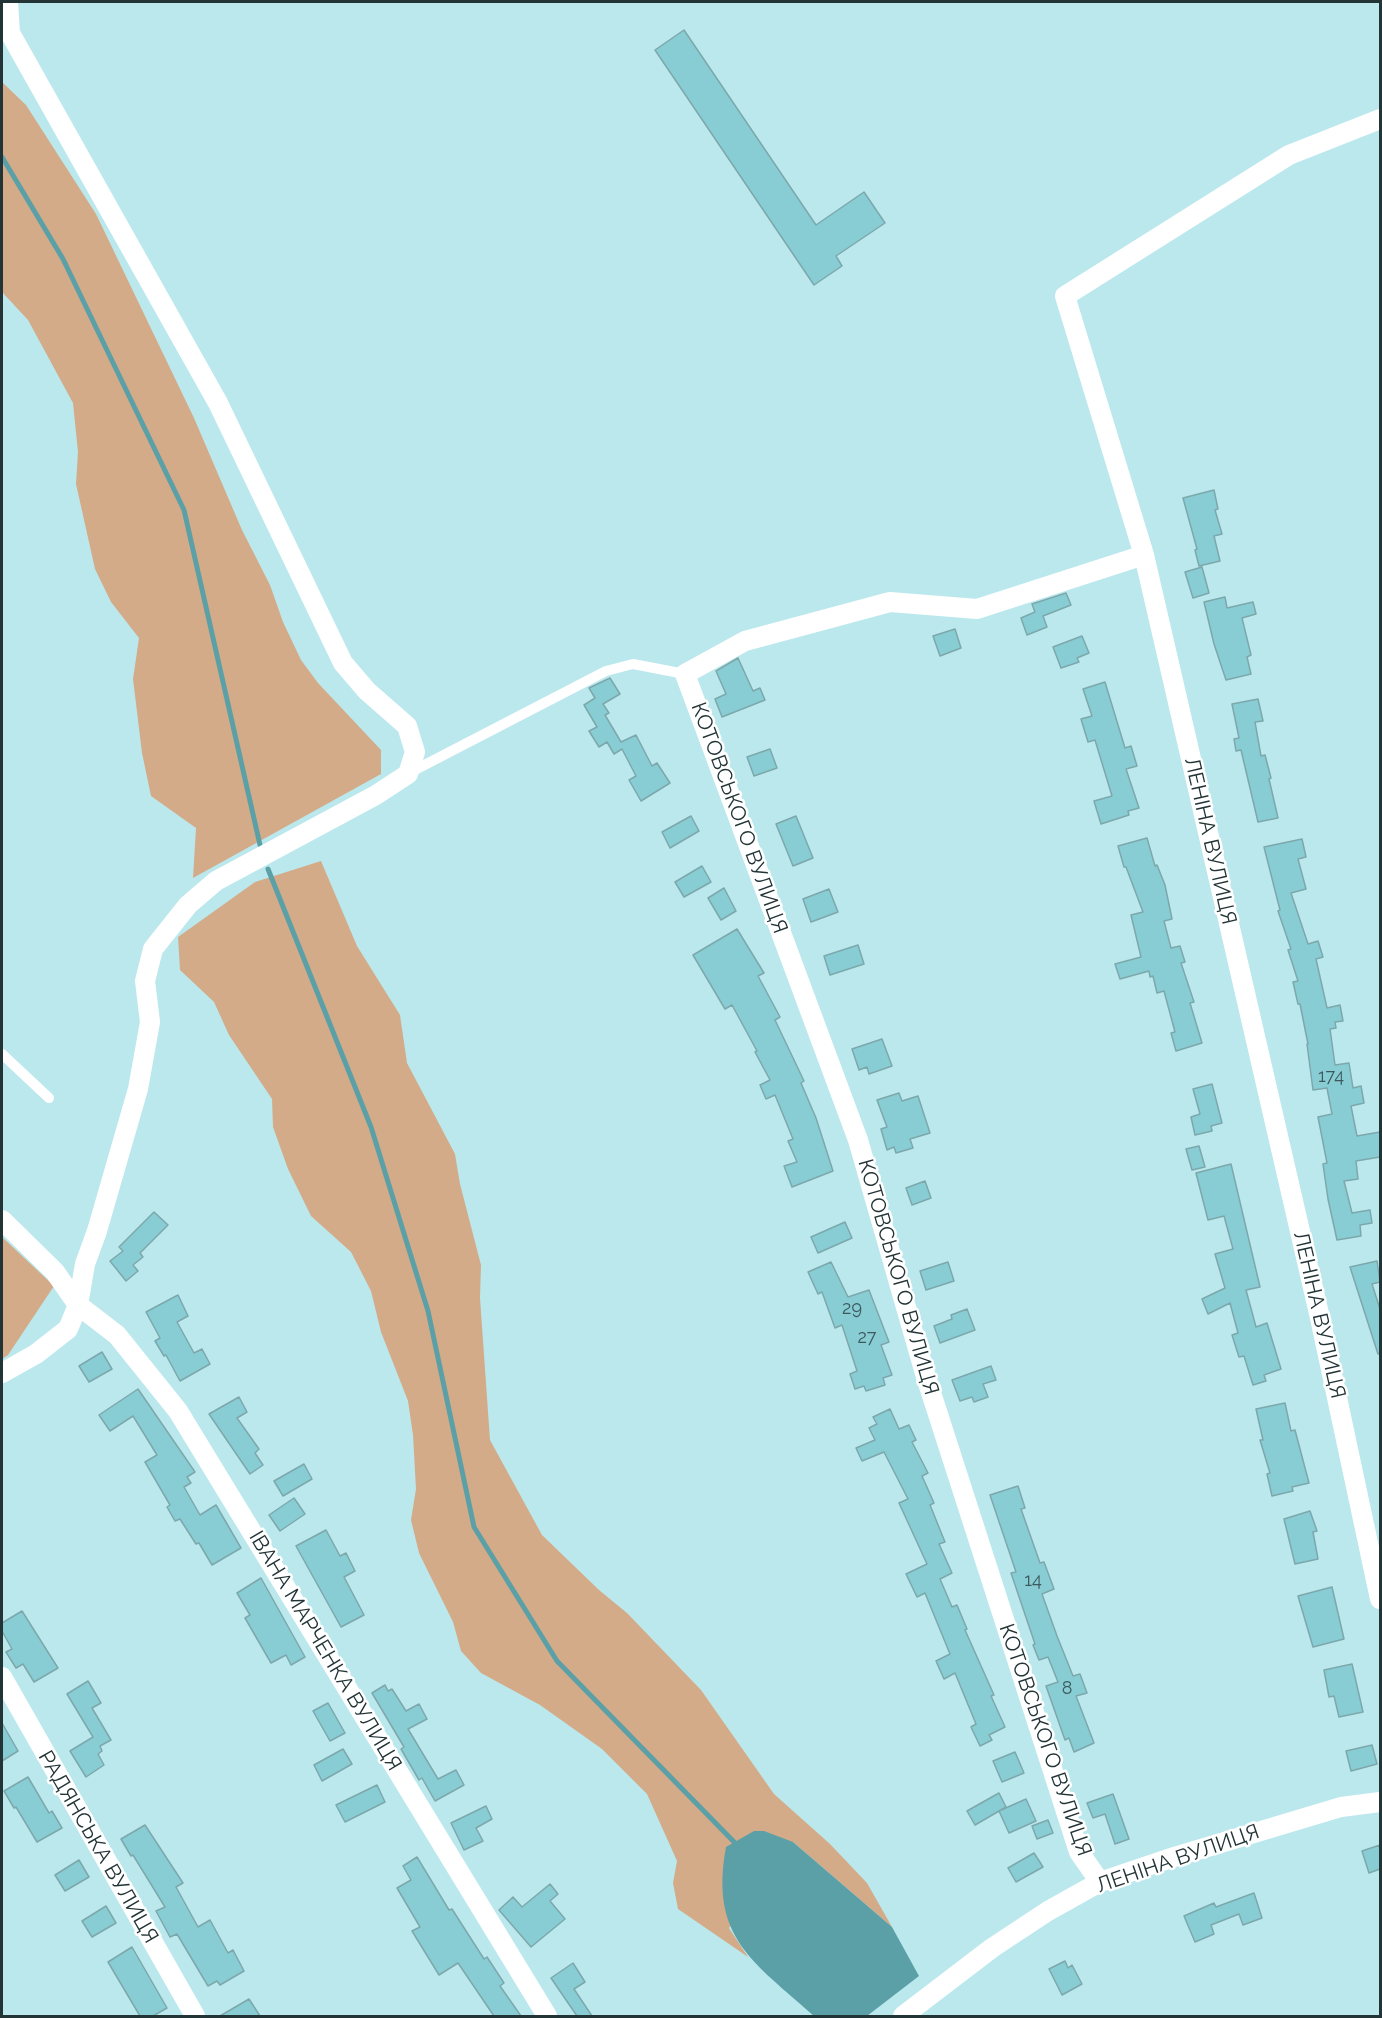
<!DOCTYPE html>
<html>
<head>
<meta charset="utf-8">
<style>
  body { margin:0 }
  #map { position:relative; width:1382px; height:2018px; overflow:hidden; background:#bbe8ed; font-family:Raleway,sans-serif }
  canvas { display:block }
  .frame { position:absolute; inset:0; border:3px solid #233436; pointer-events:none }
</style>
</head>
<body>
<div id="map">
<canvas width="1382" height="2018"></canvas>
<div class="frame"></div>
</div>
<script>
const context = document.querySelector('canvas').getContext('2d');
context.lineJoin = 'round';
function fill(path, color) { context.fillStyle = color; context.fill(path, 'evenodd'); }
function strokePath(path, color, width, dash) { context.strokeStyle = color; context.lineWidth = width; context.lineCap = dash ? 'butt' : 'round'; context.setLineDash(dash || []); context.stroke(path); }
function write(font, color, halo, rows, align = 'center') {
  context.font = font + ' Raleway,sans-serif'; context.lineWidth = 5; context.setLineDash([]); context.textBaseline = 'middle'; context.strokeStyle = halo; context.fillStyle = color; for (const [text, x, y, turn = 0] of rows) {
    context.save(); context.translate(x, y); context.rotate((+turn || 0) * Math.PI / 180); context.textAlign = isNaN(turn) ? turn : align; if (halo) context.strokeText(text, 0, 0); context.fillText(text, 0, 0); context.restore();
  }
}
fill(new Path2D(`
  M2,82L26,105L96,214L194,418L242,530L270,585L283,622L301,660L318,683L381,750V774L193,878L196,828L151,796L142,753L133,679L139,638L111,602L95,569L76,484L78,452L73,403L28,320L2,292Z
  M321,861L357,946L400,1015L407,1063L455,1154L460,1184L481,1265L480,1298L490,1440L542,1535L599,1590L627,1613L701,1690L774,1794L830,1844L867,1883L892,1927L793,1842L729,1928L748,1957L678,1909L673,1883L677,1861L647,1794L602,1749L540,1705L481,1673L461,1651L453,1622L419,1553L411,1520L416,1489L413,1435L408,1401L381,1332L371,1291L351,1252L311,1216L288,1169L273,1127L272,1099L229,1035L214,1002L180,970L178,937L255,882Z
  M2,1237L54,1286L8,1355L2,1359Z`), '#d4ab88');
fill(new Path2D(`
  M754,1831H764L793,1842L892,1927L919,1976L867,2016H814C754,1962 709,1938 726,1847Z`), '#5ca0a7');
strokePath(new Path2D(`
  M2,157L63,259L184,510L260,845
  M268,869L371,1127L428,1311L474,1527L557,1661L739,1847`), '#5ca0a7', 5);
const building = new Path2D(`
  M684,30L816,225L864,192L885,223L836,256L842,266L814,285L655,50Z
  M1214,490L1218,509L1215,510L1222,534L1214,536L1220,561L1199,566L1195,550L1197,549L1183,498Z
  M1202,567L1209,593L1193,598L1185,572Z
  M1066,593L1071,605L1043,616L1047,627L1027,635L1021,618L1035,612L1032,604Z
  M1225,597L1227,608L1253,602L1256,614L1242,618L1251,655L1247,657L1251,674L1226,680L1214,644L1204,602Z
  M955,629L961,648L940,656L933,636Z
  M1082,636L1089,653L1077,658L1079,662L1061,668L1053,647Z
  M738,658L753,691L760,688L765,700L722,717L715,699L726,694L716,671Z
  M610,678L620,694L603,704L609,713L605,715L621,742L636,735L652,766L657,763L670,783L641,801L629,780L636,776L622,749L614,754L607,742L599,747L589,731L597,727L584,705L595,698L589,688Z
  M1105,682L1125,748L1131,746L1137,766L1126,769L1139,808L1128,811L1129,815L1101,824L1094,801L1112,796L1095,740L1088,742L1081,719L1092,716L1083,689Z
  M1258,699L1263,721L1255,722L1261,756L1265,755L1271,778L1269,779L1278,818L1258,822L1241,750L1236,751L1234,739L1239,738L1232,704Z
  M770,749L777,768L754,776L747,757Z
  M691,816L699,831L670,848L662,832Z
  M796,816L813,858L793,866L776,824Z
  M1147,838L1155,866L1157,865L1165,885L1172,919L1164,921L1171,948L1180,946L1185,962L1181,963L1194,1002L1190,1003L1202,1043L1176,1051L1171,1033L1175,1032L1164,991L1157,993L1153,976L1150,977L1149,971L1120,979L1115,964L1141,957L1131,915L1143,912L1126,867H1124L1118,846Z
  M1302,839L1306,857L1298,859L1306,889L1291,893L1308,944L1318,941L1323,957L1316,959L1327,1008L1340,1005L1343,1021L1335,1022L1336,1028L1330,1029L1335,1065L1349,1063L1353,1088L1361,1086L1364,1103L1351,1106L1357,1136L1380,1132V1157L1356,1161L1358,1179L1344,1181L1352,1213L1370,1210L1372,1223L1360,1225L1361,1236L1337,1240L1328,1199L1323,1164L1327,1163L1318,1117L1332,1114L1327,1088L1313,1090L1307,1044H1308L1300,1004H1298L1293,982L1298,981L1288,950L1291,949L1278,911L1280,910L1264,847Z
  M702,866L711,882L684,897L675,882Z
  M724,888L736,911L721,920L708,898Z
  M829,889L838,912L811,922L803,899Z
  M737,929L764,973L758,976L780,1017L775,1020L804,1081L801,1083L816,1118L833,1171L792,1187L784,1166L797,1162L788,1141L793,1139L775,1095L766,1099L760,1085L770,1080L755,1052L757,1051L732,1005L725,1009L693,955Z
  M858,945L864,964L830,975L824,956Z
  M882,1039L892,1066L869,1074L867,1067L859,1070L852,1049Z
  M1212,1084L1222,1123L1211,1126L1212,1131L1195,1135L1191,1117L1200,1114L1193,1089Z
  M899,1093L902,1101L918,1096L930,1133L910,1139L913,1148L896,1153L894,1147L887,1150L881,1129L887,1127L877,1100Z
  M1199,1146L1205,1167L1192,1170L1186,1149Z
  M1231,1164L1260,1287L1246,1290L1256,1327L1267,1323L1281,1369L1264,1375L1266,1381L1253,1385L1244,1356L1239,1357L1232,1335L1238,1333L1230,1303L1208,1314L1202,1299L1225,1288L1215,1254L1233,1249L1224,1216L1208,1220L1196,1173Z
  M925,1181L931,1198L912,1205L906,1188Z
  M154,1212L168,1225L140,1253L143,1257L133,1265L138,1271L126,1281L110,1261L123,1251L119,1247Z
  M845,1222L852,1238L818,1253L811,1237Z
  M1377,1261L1380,1282L1372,1284L1380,1309V1353L1378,1354L1350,1267Z
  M831,1262L848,1297L869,1290L889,1342L881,1345L892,1375L883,1378L885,1385L866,1391L864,1386L855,1389L850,1374L857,1371L842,1325L835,1328L822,1292L818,1294L808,1272Z
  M948,1262L954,1281L926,1290L920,1271Z
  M178,1295L188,1316L177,1322L194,1353L202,1349L210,1364L180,1381L166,1355L164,1356L155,1341L160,1338L146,1312Z
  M967,1309L975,1330L940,1343L934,1326L952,1319L951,1315Z
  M102,1352L112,1369L89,1382L79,1366Z
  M991,1366L996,1380L983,1384L988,1397L974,1402L972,1397L960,1401L952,1380Z
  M138,1389L195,1472L187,1477L191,1483L184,1487L200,1515L216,1505L241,1548L212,1565L199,1543L196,1544L180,1519L175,1521L167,1507L170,1505L145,1462L157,1455L133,1416L110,1431L99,1415Z
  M239,1397L247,1412L237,1418L259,1449L255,1453L263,1465L250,1474L209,1414Z
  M1285,1403L1291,1431L1295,1430L1309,1483L1292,1487L1293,1491L1272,1496L1267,1474L1270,1473L1260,1440H1263L1256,1409Z
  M890,1409L899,1429L909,1425L916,1440L912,1442L928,1473L922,1476L934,1503L930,1505L945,1542L939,1544L952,1573L940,1579L952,1607L957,1605L967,1629L965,1630L994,1695L991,1696L1005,1727L989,1735L992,1740L980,1746L971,1727L976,1724L955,1673L944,1679L936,1661L950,1654L925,1593L917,1597L906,1574L927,1564L899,1503L908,1499L884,1452L862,1461L856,1448L875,1440L869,1428L877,1424L873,1417Z
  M304,1464L312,1479L283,1496L274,1481Z
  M1018,1486L1025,1508L1021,1509L1040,1563L1044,1562L1054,1589L1042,1594L1057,1636L1073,1676L1080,1674L1087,1693L1076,1696L1094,1743L1074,1752L1069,1738L1065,1740L1046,1686L1058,1682L1048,1657L1039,1660L1033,1645L1035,1644L1011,1573L1016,1572L990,1495Z
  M294,1498L305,1514L280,1531L269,1515Z
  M1310,1511L1317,1531L1313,1532L1318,1559L1295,1564L1284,1519Z
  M326,1530L340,1556L346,1553L355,1571L344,1577L364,1615L341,1627L296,1546Z
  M261,1578L305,1657L291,1665L286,1655L271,1663L245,1618L250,1615L237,1593Z
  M1332,1587L1344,1639L1313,1647L1298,1596Z
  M22,1611L58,1668L34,1682L23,1664L16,1668L6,1652L12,1649L2,1631V1623Z
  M1352,1664L1363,1712L1339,1717L1334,1696L1329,1697L1324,1670Z
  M88,1681L101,1703L92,1708L111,1740L100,1746L102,1751L98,1754L104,1765L86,1777L70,1751L93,1737L67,1694Z
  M385,1685L388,1691L392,1689L406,1711L419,1704L427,1719L408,1729L438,1779L456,1770L464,1785L435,1801L422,1778L419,1780L401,1749L404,1747L372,1693Z
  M328,1703L345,1733L330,1741L313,1711Z
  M2,1723L18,1751L2,1761Z
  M1372,1745L1377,1764L1351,1771L1346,1751Z
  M343,1749L352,1764L322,1781L314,1765Z
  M1015,1752L1024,1773L1002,1782L993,1761Z
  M28,1777L49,1813L52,1811L62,1828L37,1842L16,1807L14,1808L4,1791Z
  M377,1785L385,1802L345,1822L336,1805Z
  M999,1793L1006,1807L975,1825L967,1811Z
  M1113,1794L1129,1839L1115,1844L1105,1814L1093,1818L1087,1803Z
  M1026,1799L1036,1821L1009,1833L999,1811Z
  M486,1806L492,1819L476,1828L483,1841L464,1850L451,1823Z
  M1048,1820L1053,1833L1037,1839L1032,1826Z
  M145,1825L183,1883L176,1887L198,1927L210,1920L228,1953L233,1950L244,1971L220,1985L217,1981L208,1986L177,1934L170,1937L156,1911L165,1907L133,1855L131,1856L121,1839Z
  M1380,1845V1869L1369,1873L1362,1851Z
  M1034,1853L1043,1867L1016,1882L1008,1868Z
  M417,1857L449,1910L452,1909L484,1959L487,1957L504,1983L500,1986L521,2016H494L458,1963L439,1975L412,1931L420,1927L397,1888L411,1880L403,1866Z
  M79,1860L89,1877L65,1891L55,1875Z
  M550,1884L558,1894L550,1901L565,1919L531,1947L499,1910L513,1897L522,1907Z
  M1254,1893L1262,1918L1243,1925L1239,1914L1211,1925L1214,1934L1195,1942L1184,1916L1214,1903L1216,1907Z
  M106,1906L116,1923L92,1937L82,1921Z
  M132,1947L167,2008L153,2016H140L108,1962Z
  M1065,1961L1068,1968L1072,1965L1082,1984L1062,1995L1049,1969Z
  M573,1963L585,1982L574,1989L592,2016H577L551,1978Z
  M249,1999L260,2016H220Z`);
fill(building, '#88cdd4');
strokePath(building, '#7ca8ac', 1.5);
strokePath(new Path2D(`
  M409,773L606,671L633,664L685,674
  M2,1054L49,1098`), '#fff', 10);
strokePath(new Path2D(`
  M1380,119L1289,155L1065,296L1144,555L1320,1318L1380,1599
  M2,1220L55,1272L78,1305L117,1335L178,1411L547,2016
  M2,1373L36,1354L68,1329L78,1305L85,1264L97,1231L138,1089L150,1022L145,981L153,949L188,905L216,881L376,795L408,774L415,752L407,726L367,691L343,663L218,403L10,33L8,2
  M2,1677L195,2016
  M1100,1882L1079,1852L926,1377L858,1140L685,674L745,641L890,602L977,609L1144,555
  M903,2016L992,1948L1048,1911L1100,1882L1174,1857L1341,1807L1380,1802`), '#fff', 20);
write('18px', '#3c5a5e', null, [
  ["174",1331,1077],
  ["29",852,1309],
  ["27",867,1338],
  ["14",1033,1581],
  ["8",1067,1689]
]);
write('21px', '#233436', '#fff', [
  ["КОТОВСЬКОГО ВУЛИЦЯ",739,818,70],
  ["ЛЕНІНА ВУЛИЦЯ",1210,841,77],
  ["КОТОВСЬКОГО ВУЛИЦЯ",898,1277,74],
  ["ЛЕНІНА ВУЛИЦЯ",1319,1315,77],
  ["ІВАНА МАРЧЕНКА ВУЛИЦЯ",325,1651,59],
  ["КОТОВСЬКОГО ВУЛИЦЯ",1045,1740,71],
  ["РАДЯНСЬКА ВУЛИЦЯ",98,1847,60],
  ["ЛЕНІНА ВУЛИЦЯ",1178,1859,-19]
]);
</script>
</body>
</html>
